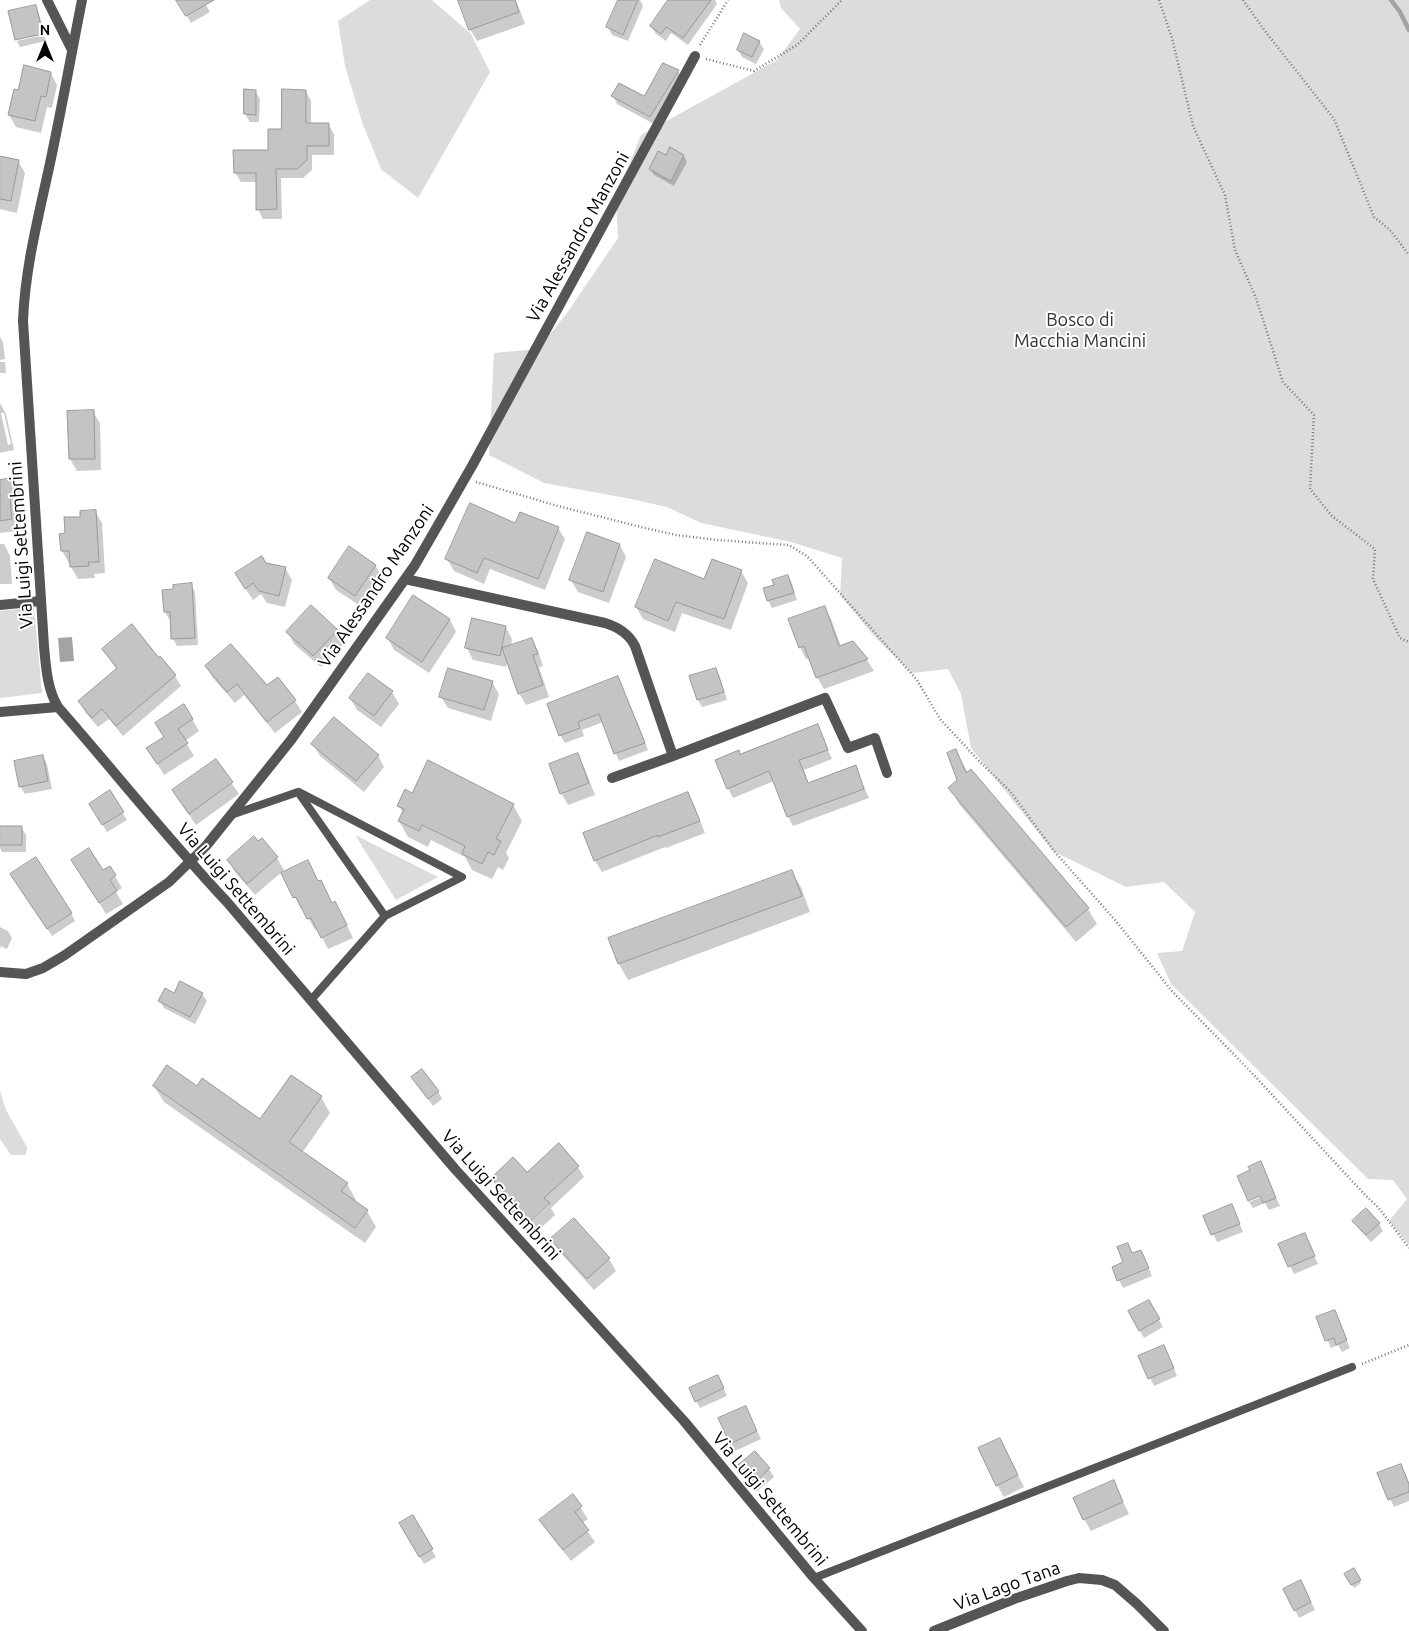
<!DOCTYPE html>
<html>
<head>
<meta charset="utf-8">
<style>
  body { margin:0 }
  #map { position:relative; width:1409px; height:1631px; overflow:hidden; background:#fff; font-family:Ubuntu,sans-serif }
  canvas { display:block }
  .north { position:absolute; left:20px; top:20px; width:50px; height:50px; -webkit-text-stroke:4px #fff; paint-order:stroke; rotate:0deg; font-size:14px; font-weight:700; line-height:20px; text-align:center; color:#000 }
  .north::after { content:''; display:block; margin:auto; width:18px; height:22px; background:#000; clip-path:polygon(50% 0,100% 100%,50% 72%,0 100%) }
</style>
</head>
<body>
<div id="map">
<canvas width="1409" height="1631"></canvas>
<div class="north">N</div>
</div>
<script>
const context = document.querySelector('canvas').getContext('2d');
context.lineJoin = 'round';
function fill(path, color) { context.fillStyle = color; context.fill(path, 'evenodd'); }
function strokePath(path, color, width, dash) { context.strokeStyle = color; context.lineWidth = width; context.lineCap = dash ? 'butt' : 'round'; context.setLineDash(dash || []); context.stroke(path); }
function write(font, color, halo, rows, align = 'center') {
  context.font = font + ' Ubuntu,sans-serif'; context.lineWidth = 4; context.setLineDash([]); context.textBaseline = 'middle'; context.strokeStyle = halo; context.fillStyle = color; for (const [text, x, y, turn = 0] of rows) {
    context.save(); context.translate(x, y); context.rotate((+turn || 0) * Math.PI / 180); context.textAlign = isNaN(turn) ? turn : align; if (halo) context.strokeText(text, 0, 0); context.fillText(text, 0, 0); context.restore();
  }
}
fill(new Path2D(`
  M370,0H432L471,34L490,72L418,198L381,169L362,122L345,66L338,21Z
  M779,0H1409V1245L1389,1221L1407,1199L1393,1180L1368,1179L1171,984L1157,953L1182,951L1195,912L1164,882L1126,887L1053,851L971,748L961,694L948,669L912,673L874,636L840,595L842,558L791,542L701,523L667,507L626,498L544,483L489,455L494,353L538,349L567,313L618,238L616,197L641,135L777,60L800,29L781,8Z
  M34,607L42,693L0,698V611Z
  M355,835L438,877L396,900Z
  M0,1091L6,1110L27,1147L26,1155H11L0,1139Z`), '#dcdcdc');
fill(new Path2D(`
  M72,637L74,661L60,662L58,638Z`), '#a3a3a3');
fill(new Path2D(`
  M178,0H203L210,12L191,23Z
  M460,0H516L525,24L477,41L470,29Z
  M619,0H640L643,6L628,41L612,35L608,27Z
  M669,0H715L717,4L688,45L671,33L666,41L656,34L651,26Z
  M35,6L39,14L44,32L16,39V40L9,12Z
  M44,35L46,41L20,47L17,41Z
  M759,42L764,49L756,64L742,57L738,50Z
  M678,71L682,78L654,124L617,104L613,96L644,98Z
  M51,73L57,85L52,108L47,107L41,133L16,127L9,115L19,91Z
  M255,91L260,99L259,122H250L245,114Z
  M306,91L311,101V124H328L334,134V155H312V170L303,178H281L282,219H263L258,209L257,182H241L235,172L269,151Z
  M684,156L687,162L674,186L654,175L650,169L667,157Z
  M0,158L18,161L25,173L17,213L0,209Z
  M0,337L3,342L5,359L0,360Z
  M0,362H5L6,373H0Z
  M0,403L6,414L14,450L0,453ZM1,413H4L11,444L8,445Z
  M93,412L100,423L101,470L77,471L70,459Z
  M14,479L20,491L22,509L16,510L18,531L0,533V481Z
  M95,511L102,523L105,573L94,574L95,578L78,579L71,567V563H69L62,551L61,535H67L82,518Z
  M516,524L558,528L565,539L545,590L490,569L484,584L454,571L447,559Z
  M588,534L620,545L626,557L609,603L578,592L571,580Z
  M0,544H4L10,556L12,584H0Z
  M375,565L382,577L362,607L336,590L329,578Z
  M285,568L292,580L285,607L267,603L261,594L253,600L243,585Z
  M741,571L748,583L731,630L682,613L675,632L643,619L636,607L705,581Z
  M788,576L792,584L797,600L772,608L768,600L776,586Z
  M191,585L195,592L198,645L177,646L173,639L171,619H169L165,612L174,590Z
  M414,596L450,620L456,632L429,673L394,650L388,638Z
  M824,607L831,619L841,646L852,643L867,660L874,671L824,689L817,677L810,658L806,659L800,647Z
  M506,628L512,639L511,646L532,639L538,651L543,666L539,667L549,697L526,705L519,693L508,660L506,667L473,660L467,648Z
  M337,631L344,643L321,667L294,644L288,632Z
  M103,649L159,660L160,658L175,676L181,686L123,736L109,719L98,727L85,712L79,701L117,670Z
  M206,667L267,687L295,701L302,712L275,733L244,695L235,703L213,678Z
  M716,669L720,677L727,700L702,707L698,700L691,677Z
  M617,677L639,726L648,750L619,761L603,722L582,730L584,736L565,743L560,735Z
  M492,682L499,694L491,721L448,708L441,697Z
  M392,692L399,704L381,727L357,710L350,698Z
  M192,719L199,731L185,741L194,756L164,775L148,749Z
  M817,726L832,759L804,770L809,784L855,766L869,798L793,826L788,816L774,781L733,798L728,788L740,755Z
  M313,744L378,756L384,767L364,792L320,756Z
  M956,751L968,773L1088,909L1097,924L1076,942L959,804L950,788L959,780Z
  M578,755L584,767L595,795L568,805L561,793Z
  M43,757L47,764L52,789L25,794L20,786Z
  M216,760L239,794L196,825L180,802Z
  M110,792L127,820L107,832L91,804Z
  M687,793L694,805L705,833L666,848L665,847L602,872L595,861L584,834Z
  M412,794L513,805L522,821L506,853L509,858L503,870L498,867L492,879L472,870L465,857L431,840L428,847L408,837L399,821L403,813L399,806Z
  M0,826L1,827H21L26,835V852H2L0,848Z
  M258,843L277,858L284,870L255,895L235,872L228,860Z
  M110,868L122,888L116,892L123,904L106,914L80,872H103Z
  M791,872L801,887L810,912L628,980L619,964L610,939Z
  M16,882L71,913L75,921L52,936Z
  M318,882L332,904L342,915L353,938L328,949L318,929L315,930L303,908L301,909L295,897Z
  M0,927L8,931L12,938L7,949L1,946L0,949Z
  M175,994H202L207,1001L195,1024L164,1008L160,1001Z
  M413,1078L438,1091L442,1099L433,1106Z
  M154,1086L197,1087L261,1120L321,1097L330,1113L302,1153L347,1184L356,1200L354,1202L367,1211L376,1227L365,1243L164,1102Z
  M559,1145L578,1167L584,1177L551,1208L555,1215L532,1236L525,1228L549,1205V1202L523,1226L513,1211L516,1208L498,1189L492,1178L527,1174Z
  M1260,1163L1280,1206L1269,1210L1265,1203L1253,1208L1249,1202L1266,1195L1252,1171Z
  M1235,1213L1243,1232L1217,1242L1205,1216Z
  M574,1220L609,1259L616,1271L594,1290L559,1251L552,1239Z
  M1354,1221L1379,1224L1383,1231L1371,1242L1358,1228Z
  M1305,1235L1318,1264L1294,1274L1280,1245Z
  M1128,1245L1133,1254L1141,1251L1152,1276L1123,1288L1113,1268L1125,1263Z
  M1148,1301L1163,1327L1144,1338L1129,1312Z
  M1334,1311L1350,1348L1342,1352L1338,1345L1331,1348L1317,1318Z
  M1168,1354L1177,1376L1154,1386L1140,1357Z
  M722,1384L727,1396L700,1408L696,1401Z
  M749,1415L761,1439L735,1451L720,1419Z
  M1000,1439L1024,1487L1004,1497L997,1485Z
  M755,1453L769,1469L774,1477L756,1492L741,1476L737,1468Z
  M1405,1473L1409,1484V1501L1394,1507L1379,1474Z
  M1113,1482L1129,1514L1091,1531L1084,1519Z
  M573,1496L588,1519L582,1523L595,1542L571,1561L548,1532L541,1520Z
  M412,1517L436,1557L424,1564L401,1524Z
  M1353,1570L1361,1583L1354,1588L1346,1575Z
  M1305,1589L1315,1610L1299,1618L1295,1610Z`), '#0003');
strokePath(new Path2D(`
  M1391,0L1400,12L1409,30`), '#a3a3a3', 4.5);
const building = new Path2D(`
  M176,0H214L186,16Z
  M458,0H515L519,12L469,30Z
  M618,0H638L623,35L606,27Z
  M668,0H711L683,38L666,27L661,34L650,26Z
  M36,5L43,34L15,40L8,11Z
  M744,33L760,41L752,57L737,50Z
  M663,63L679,70L650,117L611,96L619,83L644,96Z
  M24,65L51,72L46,97L41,96L35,121L8,115L14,89L18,90Z
  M244,89L256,90V115L244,114Z
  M282,89L306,90V123H329V146H307V160L297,169H276L277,209L256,210V173H234L233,150H268V129H281Z
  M670,147L684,155L671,181L649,169L658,151L666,155Z
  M0,156L19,160L11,201L0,199Z
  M94,410L95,459H69L67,411Z
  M14,478L16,497L10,498L12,519L0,521V480Z
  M470,503L515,523L520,512L559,527L538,579L484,558L477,573L445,559Z
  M96,510L99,562H88L89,566L70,567L69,551H61L59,534L65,533L64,517H80V511Z
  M587,532L620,544L603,592L569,580Z
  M349,546L376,565L355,596L328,578Z
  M262,556L266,563L286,567L279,596L259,591L253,583L245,589L235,573Z
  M655,559L704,579L712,559L742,570L724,619L676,602L668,621L635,607Z
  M788,575L794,593L767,601L763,588L774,585L772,580Z
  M192,583L195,638L171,639L170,612H164L162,590L173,589V585Z
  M413,595L450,619L422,662L386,638Z
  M311,605L338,630L313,656L286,632Z
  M825,606L839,646L853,641L868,659L816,678L804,646L799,648L788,619Z
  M472,618L506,626L500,656L465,648Z
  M132,624L159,658L160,656L176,675L116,726L102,709L92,718L78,701L117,668L102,649Z
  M532,638L538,654L533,655L543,685L518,694L502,648Z
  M231,644L267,685L278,677L296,700L267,722L237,684L227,692L205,666Z
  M448,668L493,681L484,710L439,697Z
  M716,668L724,692L697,700L689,676Z
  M368,673L393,691L374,716L349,698Z
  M618,676L645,743L614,754L599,714L578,722L580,728L559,736L547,704Z
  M184,704L193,719L178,729L188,743L157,764L146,748L164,737L155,723Z
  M334,717L379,755L356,781L311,744Z
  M818,724L828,750L799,760L808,783L856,765L864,789L787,817L769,771L727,789L715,760L739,750L740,754Z
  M956,749L966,773L971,769L1089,908L1066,927L948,788L957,780L947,753Z
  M578,753L589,783L560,794L549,764Z
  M43,755L48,781L19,787L14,761Z
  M216,759L233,782L189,814L172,790Z
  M428,760L514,804L496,839L501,841L494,855L488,852L482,864L462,854L465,846L422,825L419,831L398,821L404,809L397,806L405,789L412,793Z
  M110,790L124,812L102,825L89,804Z
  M688,792L700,821L658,837V835L594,861L583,833Z
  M0,826H22V845H0Z
  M254,836L258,841L262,838L278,857L247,884L227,860Z
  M89,848L103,870L110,866L116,875L110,880L117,891L99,903L71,860Z
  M36,857L72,913L47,929L10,874Z
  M308,860L318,881L321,880L332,903L335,901L347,925L321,938L311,918L307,919L296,897L293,898L281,873Z
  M792,870L802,896L618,964L608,938Z
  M180,981L203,993L190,1017L158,1001L165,988L174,993Z
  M167,1065L197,1086L202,1078L260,1119L291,1075L322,1096L289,1142L348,1183L341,1191L368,1210L355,1228L153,1086Z
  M422,1069L439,1091L428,1099L411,1077Z
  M559,1143L579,1166L544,1198L550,1203L526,1226L511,1211L517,1206L491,1178L513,1157L527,1172Z
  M1261,1161L1276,1198L1263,1203L1260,1196L1248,1201L1237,1176L1250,1170L1248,1167Z
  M1232,1204L1240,1224L1211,1235L1203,1216Z
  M1366,1208L1380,1223L1366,1235L1352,1221Z
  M574,1218L610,1258L587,1279L550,1239Z
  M1305,1233L1315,1256L1288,1267L1278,1244Z
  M1128,1243L1132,1253L1141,1250L1149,1268L1117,1281L1112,1267L1123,1262L1117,1247Z
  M1149,1300L1160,1319L1139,1331L1128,1311Z
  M1335,1310L1347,1340L1336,1345L1334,1338L1325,1341L1316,1317Z
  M1164,1345L1174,1368L1148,1379L1138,1356Z
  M718,1375L724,1388L695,1402L689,1388Z
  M746,1406L757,1431L730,1444L718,1418Z
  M1000,1438L1018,1475L996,1486L978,1448Z
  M755,1451L770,1468L751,1486L735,1468Z
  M1401,1464L1409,1484V1492L1388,1500L1377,1473Z
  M1114,1480L1123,1502L1083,1520L1073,1498Z
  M573,1494L582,1506L575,1512L589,1530L563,1550L539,1520Z
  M413,1515L433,1549L419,1557L399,1523Z
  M1354,1568L1361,1580L1351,1585L1344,1574Z
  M1301,1580L1311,1602L1294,1611L1283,1589Z`);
fill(building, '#c4c4c4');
strokePath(building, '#999', 1);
strokePath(new Path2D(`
  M1159,0L1172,38L1193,126L1225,195L1235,250L1256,298L1283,382L1314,415L1310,489L1332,516L1375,549L1373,579L1400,638L1409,642
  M1243,0L1265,31L1334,119L1374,217L1390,230L1409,255
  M700,45L728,0
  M706,59L754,71L797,45L842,0
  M476,482L558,506L641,527L676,535L717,540L789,545L807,556L917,680L940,719L980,762L1010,791L1054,851L1115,920L1171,990L1250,1071L1367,1197L1378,1207L1409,1248
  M1362,1364L1409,1345`), '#777', 2.5, [1, 2.5]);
strokePath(new Path2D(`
  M299,792L462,877L385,916
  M231,815L298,792L385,916L311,1000
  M814,1578L1352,1367`), '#555', 8);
strokePath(new Path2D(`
  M47,0L72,50
  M82,0C71,56 61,112 49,168C38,218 25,269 23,321L44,646C46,667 47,689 58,707C115,772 168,839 227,902L455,1169L684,1421L814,1578L862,1631
  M405,579L605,623C618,627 629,634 635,646L673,756
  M0,605L41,601
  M0,712L58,707
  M612,778L673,756L825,698L848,748L875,738L887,773
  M0,972L26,974L43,968L65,955L169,882L206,846L291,740L415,565L472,466L695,56
  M934,1631L1014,1599L1067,1581L1079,1578L1102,1580L1115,1585L1137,1604L1164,1631`), '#555', 10);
write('18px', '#000', '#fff', [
  ["Via Alessandro Manzoni",578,237,-61],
  ["Via Luigi Settembrini",21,545,-94],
  ["Via Alessandro Manzoni",376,586,-56],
  ["Via Luigi Settembrini",236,889,49],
  ["Via Luigi Settembrini",501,1195,48],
  ["Via Luigi Settembrini",770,1499,50],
  ["Via Lago Tana",1007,1586,-20]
]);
write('18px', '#333', '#fff', [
  ["Bosco di",1080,320],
  ["Macchia Mancini",1080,341]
]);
</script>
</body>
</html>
